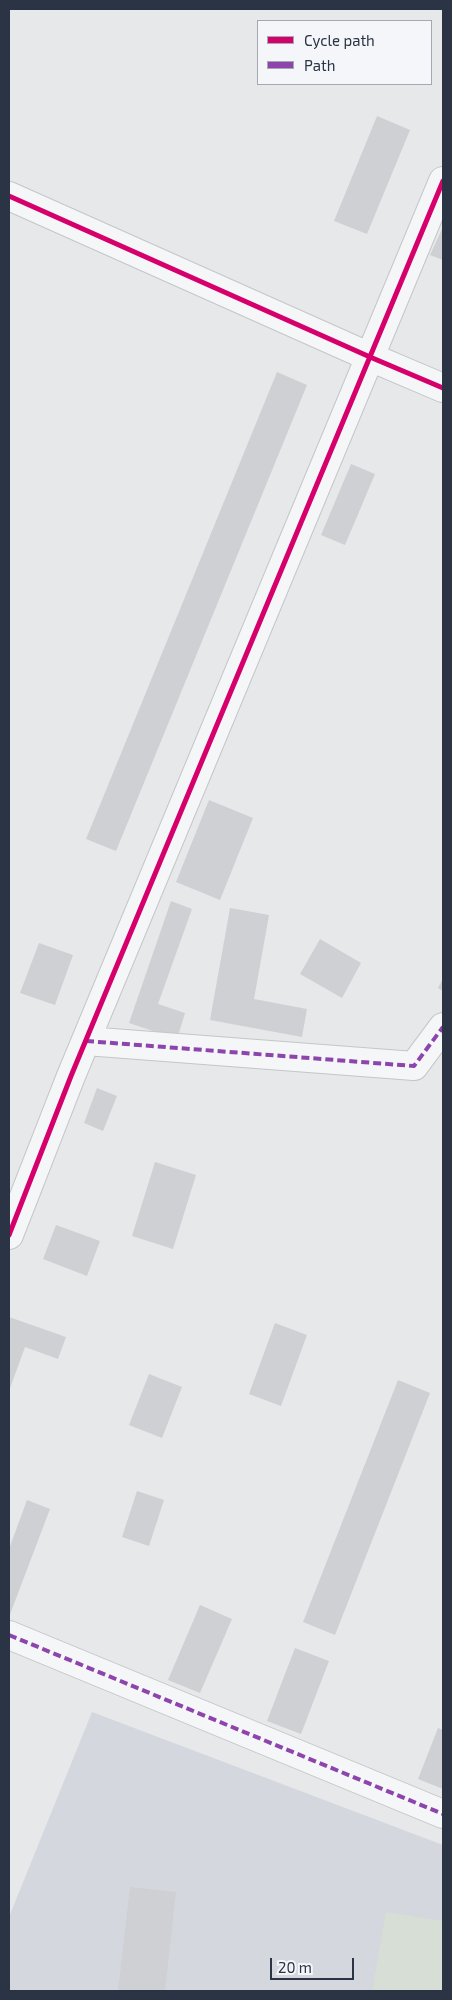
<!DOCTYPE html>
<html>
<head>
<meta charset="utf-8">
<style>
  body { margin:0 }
  #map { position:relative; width:452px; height:2000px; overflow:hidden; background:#e6e8ea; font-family:"Exo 2",sans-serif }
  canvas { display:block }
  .frame { position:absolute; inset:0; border:10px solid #2b3445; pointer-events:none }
  .legend { position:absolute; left:257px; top:20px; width:175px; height:65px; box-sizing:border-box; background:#f4f6f9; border:1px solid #a4a8b1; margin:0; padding:6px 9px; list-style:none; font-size:15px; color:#2b3445 }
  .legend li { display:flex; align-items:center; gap:10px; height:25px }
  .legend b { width:25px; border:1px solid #a4a8b1 }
  .scale { position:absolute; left:270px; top:1958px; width:84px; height:22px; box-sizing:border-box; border:2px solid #2b3445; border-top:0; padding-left:6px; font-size:15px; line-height:18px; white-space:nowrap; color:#2b3445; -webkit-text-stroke:4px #f4f6f9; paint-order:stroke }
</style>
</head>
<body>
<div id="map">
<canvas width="452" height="2000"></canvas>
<div class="frame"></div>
<ul class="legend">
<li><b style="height:6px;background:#d6006c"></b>Cycle path</li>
<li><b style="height:6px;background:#8e44ad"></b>Path</li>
</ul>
<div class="scale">20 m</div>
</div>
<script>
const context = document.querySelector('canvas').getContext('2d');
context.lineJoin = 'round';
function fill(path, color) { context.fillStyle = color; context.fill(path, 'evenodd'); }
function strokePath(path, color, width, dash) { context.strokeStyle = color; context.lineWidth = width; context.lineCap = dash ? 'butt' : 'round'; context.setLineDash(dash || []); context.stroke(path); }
fill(new Path2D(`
  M92,1712L443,1845V1991H9V1917Z`), '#d4d7dd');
fill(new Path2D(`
  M386,1912L443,1921V1991H372Z`), '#d6ded6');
fill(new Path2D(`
  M377,116L410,130L367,234L334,221Z
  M443,227V260L430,255Z
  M277,372L307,385L116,851L86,839Z
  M351,464L375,474L345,545L321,535Z
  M209,800L253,818L220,900L176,882Z
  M171,901L192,909L158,1004L185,1013L177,1039L129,1023Z
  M230,908L269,915L254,999L307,1009L302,1037L210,1020Z
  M320,939L361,963L342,998L300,974Z
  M39,943L73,955L55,1005L20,993Z
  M443,978V991L438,988Z
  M97,1088L117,1096L103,1131L84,1123Z
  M155,1162L196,1175L173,1249L132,1236Z
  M56,1225L100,1241L87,1276L43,1259Z
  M9,1317L66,1337L58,1359L25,1347L9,1391Z
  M275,1323L307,1335L281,1406L249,1394Z
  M149,1374L182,1387L162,1438L129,1425Z
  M398,1380L430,1393L335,1635L303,1622Z
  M137,1491L164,1500L149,1546L122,1537Z
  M27,1500L50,1509L9,1617V1549Z
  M200,1605L232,1619L200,1693L168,1680Z
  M295,1648L329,1661L301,1734L267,1721Z
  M438,1728L443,1730V1789L418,1779Z
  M130,1887L176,1892L165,1991H118Z`), '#ced0d3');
const street = new Path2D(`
  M9,196L370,357L443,388
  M86,1041L414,1066L443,1027
  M9,1235L71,1076L443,181
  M9,1635L443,1814`);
strokePath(street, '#c4c6c8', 30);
strokePath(street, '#f5f6f7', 28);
strokePath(new Path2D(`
  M86,1041L414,1066L443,1027
  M9,1635L443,1814`), '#8e44ad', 4, [8, 4]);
strokePath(new Path2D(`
  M9,196L370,357L443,388
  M9,1235L71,1076L443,181`), '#d6006c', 5);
</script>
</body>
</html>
